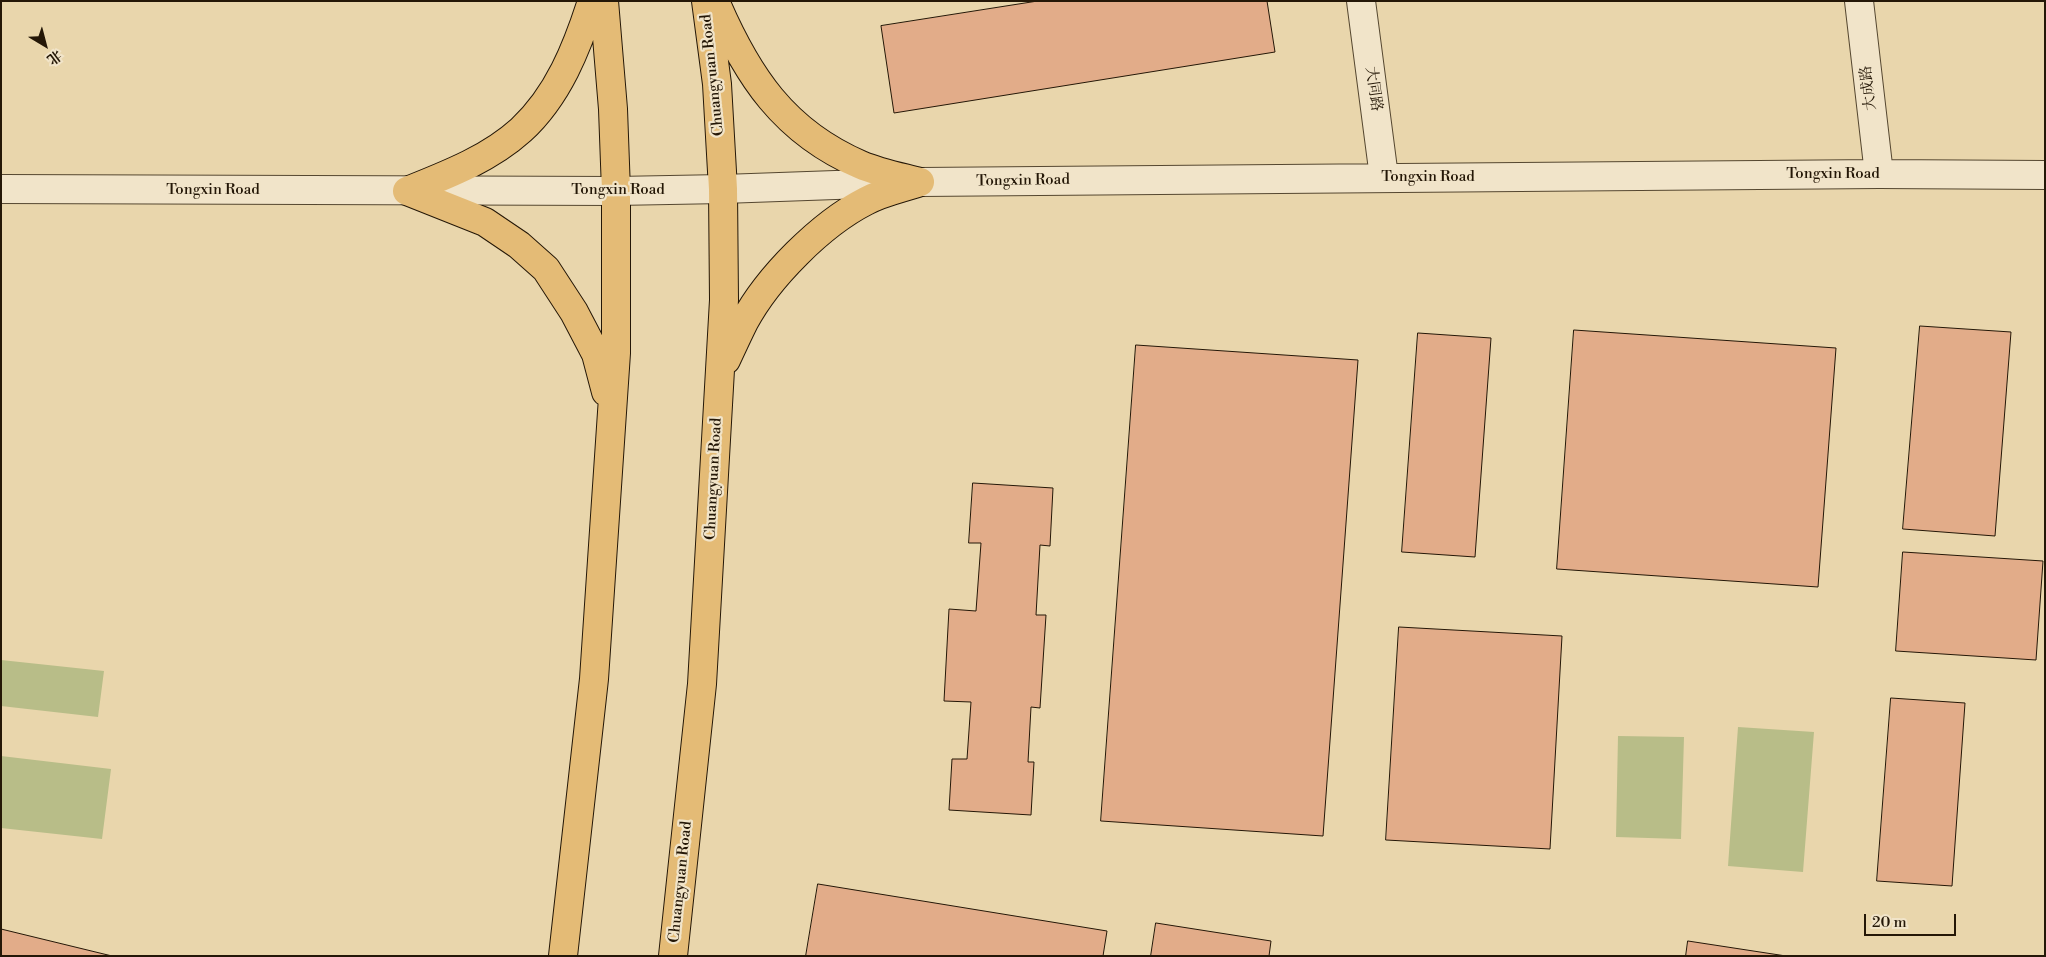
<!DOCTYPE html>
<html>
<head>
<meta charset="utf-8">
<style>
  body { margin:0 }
  #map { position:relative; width:2046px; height:957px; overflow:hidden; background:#e9d6ac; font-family:"Libre Bodoni","Noto Serif SC",serif }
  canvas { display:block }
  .frame { position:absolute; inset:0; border:2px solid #241707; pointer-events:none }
  .north { position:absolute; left:20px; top:20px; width:50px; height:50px; -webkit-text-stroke:4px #f1e4c9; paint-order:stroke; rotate:143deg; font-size:14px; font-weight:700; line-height:20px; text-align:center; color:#241707 }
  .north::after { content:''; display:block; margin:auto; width:18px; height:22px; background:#241707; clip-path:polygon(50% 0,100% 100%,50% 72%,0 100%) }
  .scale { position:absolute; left:1864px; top:914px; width:92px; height:22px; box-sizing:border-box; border:2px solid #241707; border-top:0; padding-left:6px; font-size:15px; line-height:18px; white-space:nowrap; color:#241707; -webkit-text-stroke:4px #f1e4c9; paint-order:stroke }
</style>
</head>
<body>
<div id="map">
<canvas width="2046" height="957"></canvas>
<div class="frame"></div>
<div class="north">北</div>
<div class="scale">20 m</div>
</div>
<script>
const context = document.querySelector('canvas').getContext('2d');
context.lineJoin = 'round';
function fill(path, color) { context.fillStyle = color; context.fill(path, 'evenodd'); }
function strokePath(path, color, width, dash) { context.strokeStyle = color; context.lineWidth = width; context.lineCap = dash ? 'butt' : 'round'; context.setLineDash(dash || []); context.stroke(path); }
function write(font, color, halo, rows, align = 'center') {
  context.font = font + ' "Libre Bodoni","Noto Serif SC",serif'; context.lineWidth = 4.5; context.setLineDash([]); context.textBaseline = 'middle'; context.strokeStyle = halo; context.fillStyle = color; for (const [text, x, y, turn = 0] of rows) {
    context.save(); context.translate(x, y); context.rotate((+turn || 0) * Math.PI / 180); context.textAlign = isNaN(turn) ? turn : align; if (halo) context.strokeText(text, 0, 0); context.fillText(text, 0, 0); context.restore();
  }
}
fill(new Path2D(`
  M1,660L104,671L98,717L1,706Z
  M1738,727L1814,732L1803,872L1728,866Z
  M1618,736L1684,737L1681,839L1616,837Z
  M1,756L111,769L102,839L1,828Z`), '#b8bd88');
const building = new Path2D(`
  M1038,1H1267L1275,52L894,113L881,26Z
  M1920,326L2011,332L1995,536L1903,529Z
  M1574,330L1836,348L1818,587L1557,569Z
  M1418,333L1491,338L1475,557L1402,552Z
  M1136,345L1358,360L1323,836L1101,821Z
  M973,483L1053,488L1050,546L1040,545L1036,615H1046L1040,708L1031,707L1028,762H1034L1031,815L949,810L952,759H967L971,702L944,701L949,609L976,611L981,543H969Z
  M1903,552L2043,561L2036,660L1896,651Z
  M1399,627L1562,636L1550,849L1386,840Z
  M1891,698L1965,703L1952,886L1877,881Z
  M818,884L1107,931L1103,956H806Z
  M1156,923L1271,941L1269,956H1151Z
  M1,929L112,956H1Z
  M1688,941L1786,956H1686Z`);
fill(building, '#e2ac89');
strokePath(building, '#241707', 1);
const minor = new Path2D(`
  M1361,1L1384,177
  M1859,1L1879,174
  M1,189L616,191L723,189L920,182L1879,174L2045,175`);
const major = new Path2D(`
  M715,1C747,76 784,132 861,165C880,173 901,177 920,182
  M407,191L485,222L519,245L546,269L574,312L596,354L606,392
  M407,191C447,175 489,159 521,130C558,96 577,48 592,1
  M726,360C732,347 738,334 744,322C768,277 821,224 866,201C882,192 903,188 920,182
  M563,956L594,679L616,353V191L613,109L604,1
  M673,956L702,684L724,300L723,189L717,84L706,1`);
strokePath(minor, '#554730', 30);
strokePath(major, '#241707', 30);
strokePath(minor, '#f1e4c9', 28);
strokePath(major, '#e4bb76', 28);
write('15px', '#241707', '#f1e4c9', [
  ["Chuangyuan Road",713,75,-96],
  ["大成路",1869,88,-97],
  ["大同路",1373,89,82],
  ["Tongxin Road",1833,174],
  ["Tongxin Road",1428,177],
  ["Tongxin Road",1023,181,-1],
  ["Tongxin Road",213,190],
  ["Tongxin Road",618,190],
  ["Chuangyuan Road",714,479,-87],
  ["Chuangyuan Road",681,882,-84]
]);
</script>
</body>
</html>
